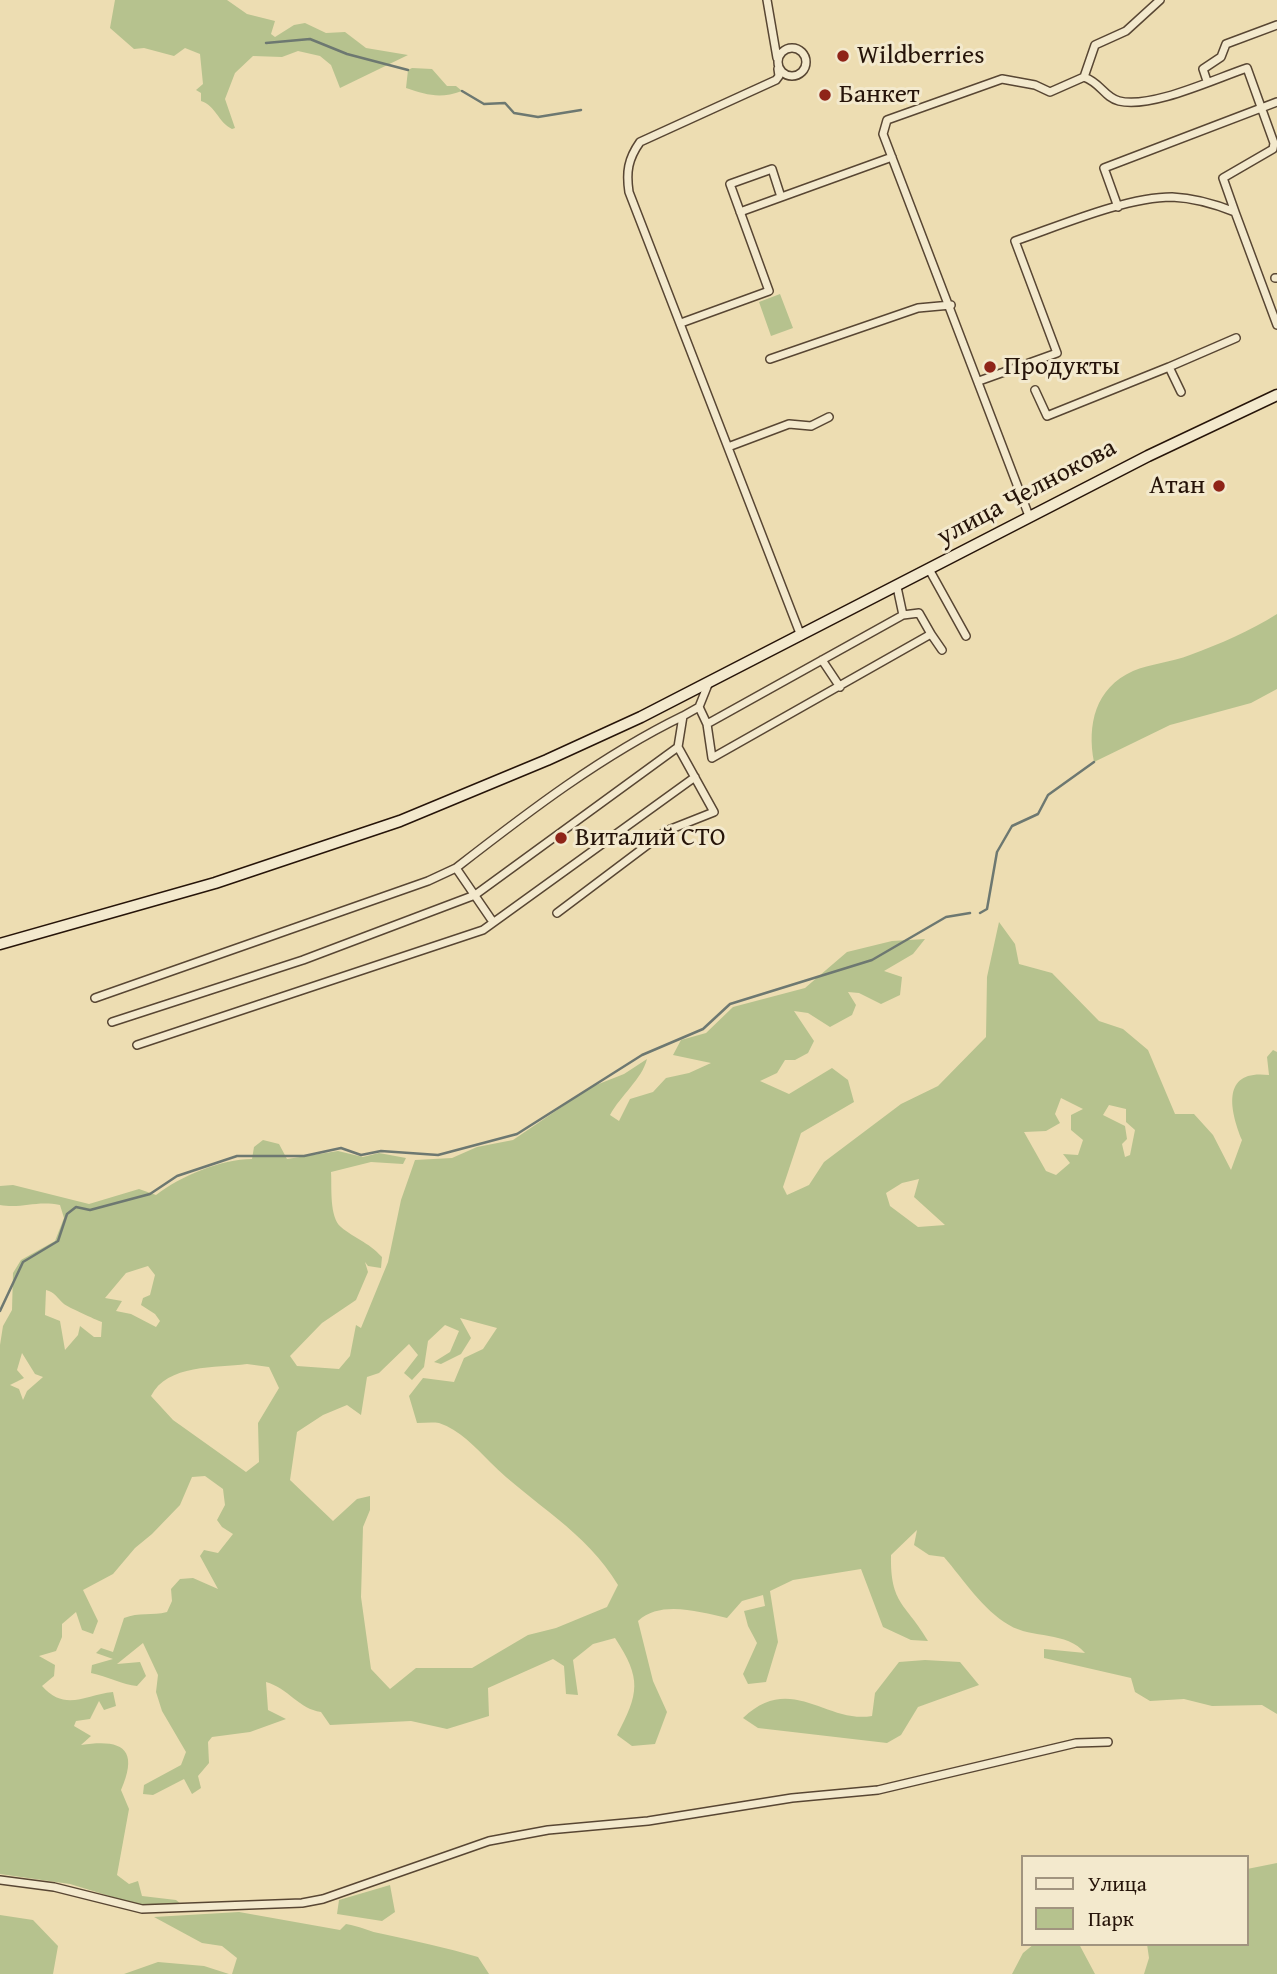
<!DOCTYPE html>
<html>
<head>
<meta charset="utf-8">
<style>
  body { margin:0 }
  #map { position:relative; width:1277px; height:1974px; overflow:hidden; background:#edddb2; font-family:"Gentium Book Plus",serif }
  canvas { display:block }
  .legend { position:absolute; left:1021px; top:1855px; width:228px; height:91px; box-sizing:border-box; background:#f3e9cd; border:2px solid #a1947f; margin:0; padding:9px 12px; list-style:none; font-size:21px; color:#261409 }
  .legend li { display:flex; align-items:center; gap:14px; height:35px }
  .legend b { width:35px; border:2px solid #a1947f }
</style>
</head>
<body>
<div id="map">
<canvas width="1277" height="1974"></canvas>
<ul class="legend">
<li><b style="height:9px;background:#f3e9cd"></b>Улица</li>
<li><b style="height:19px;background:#b6c28e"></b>Парк</li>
</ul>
</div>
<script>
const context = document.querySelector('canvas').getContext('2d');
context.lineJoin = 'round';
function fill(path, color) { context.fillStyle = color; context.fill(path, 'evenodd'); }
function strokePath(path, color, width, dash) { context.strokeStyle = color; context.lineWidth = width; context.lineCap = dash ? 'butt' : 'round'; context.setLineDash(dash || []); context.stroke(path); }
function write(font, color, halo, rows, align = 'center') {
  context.font = font + ' "Gentium Book Plus",serif'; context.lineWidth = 6; context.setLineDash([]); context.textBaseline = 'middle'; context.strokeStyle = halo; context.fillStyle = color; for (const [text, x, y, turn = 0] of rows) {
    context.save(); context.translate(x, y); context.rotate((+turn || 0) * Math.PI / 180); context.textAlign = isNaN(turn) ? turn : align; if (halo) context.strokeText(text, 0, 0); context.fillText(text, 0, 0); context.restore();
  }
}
fill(new Path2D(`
  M115,0H227L247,14L275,21L271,34L275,37L294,25L305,23L326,33L345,32L366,48L408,55L340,88L331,65L320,56L298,51L282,57L253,56L235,73L225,99L235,128L232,129C218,122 216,106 201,101V93L196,90L203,84L200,54L185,48L174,56L144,48L134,49L110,28Z
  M412,68L432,69L447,86H456L462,91C440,99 427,95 406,88L408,70Z
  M780,294L793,328L771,336L759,302Z
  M1277,614V689L1251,703L1170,725L1094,762C1087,725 1095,688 1133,671C1150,664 1172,662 1190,655C1220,644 1250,631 1277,614Z
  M999,922L1015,944L1019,964L1052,973L1099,1021L1123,1029L1148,1050L1175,1114H1194L1213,1135L1231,1170L1242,1140C1229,1108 1222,1069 1269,1075L1267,1057L1273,1050L1277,1052V1714L1262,1705L1212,1706L1184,1699L1150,1701L1135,1692L1131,1678L1044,1658V1649L1085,1653C1067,1631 1032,1639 1009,1625C983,1610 963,1579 944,1557L929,1555L914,1545L917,1530L891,1555C890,1605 906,1603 928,1641L911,1640L883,1627L861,1569L793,1580L770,1591L778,1642L766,1682L748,1684L743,1674L757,1643L748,1626L744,1611L765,1606L763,1595L742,1601L727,1618C699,1612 661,1600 638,1621L653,1681L667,1712L655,1744L632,1746L617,1735C639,1693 642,1679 615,1638L593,1644L573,1660L578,1695L566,1694L564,1666L553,1659L488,1688L489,1716L447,1729L411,1721L330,1725L321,1712C299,1709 288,1688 266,1682L268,1710L286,1719L250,1732L212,1737L208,1742L209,1763L198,1776L201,1788L192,1794L184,1779L153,1795L143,1794L144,1785L181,1765L186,1752L162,1711L156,1692L158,1675L143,1643L117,1664L140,1662L146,1676L137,1686C123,1685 107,1676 91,1673L92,1665L113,1659L96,1653L101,1648L113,1652L124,1618C139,1612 152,1616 167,1612L172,1601L171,1589L180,1579L193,1578L218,1589L200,1556L204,1550L218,1553L233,1534L222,1527L217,1520L225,1505L223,1489L205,1476L192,1477L180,1505L152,1534L135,1548L113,1574L83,1590L98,1621L93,1634L82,1630L76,1612L62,1624V1637L56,1651L39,1656L55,1665L54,1676L42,1686C65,1712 85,1695 113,1692L116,1706L104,1710L99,1701L90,1719L76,1721L74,1726L91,1736L81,1745C120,1739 140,1747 121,1790L129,1809L117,1875L129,1884L138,1881L142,1896L176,1900L181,1904L139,1905L70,1884L0,1874V1345L3,1326L12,1310L13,1273L21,1260L55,1241L64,1218L60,1205C36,1200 22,1209 0,1205V1186L13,1185L89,1204L139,1189L156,1195C181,1176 221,1159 252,1159L254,1147L263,1140L279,1144L287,1159L338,1151L363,1157L379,1153L406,1158L403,1164L371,1162L331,1172C332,1187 329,1217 341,1227C355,1239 367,1241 382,1257L381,1268L368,1266L365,1262L368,1272L356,1300L322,1323L290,1356L297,1366L339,1369L350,1356L356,1325L361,1328L388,1262L401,1200L415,1160L452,1158L477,1147L513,1140L591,1087L624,1074L647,1059C642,1079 621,1095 610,1115L619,1121L630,1099L653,1092L666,1078L689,1073L711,1063L673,1055L681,1040L706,1033L733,1007L805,988L847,952L892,941L925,939L913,954L884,971L902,977L900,995L881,1004L859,993L848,992L856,1005L852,1015L830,1027L808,1013L794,1011L814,1041L808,1053L795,1060H785L777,1073L760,1081L789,1094L832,1068L848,1080L854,1102L801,1133L783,1187L787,1195L809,1185L824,1162L901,1104L938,1086L986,1037L987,977ZM1061,1098L1083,1109L1071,1115V1130L1083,1140L1078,1155L1063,1154L1070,1163L1056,1175L1046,1171L1024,1132L1046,1131L1060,1123L1055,1114ZM1109,1105L1126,1109V1122L1135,1130L1130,1155L1125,1157L1122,1144L1127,1139L1125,1126L1103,1115ZM919,1179L914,1197L945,1225L918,1227L890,1206L886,1193L902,1183ZM148,1266L155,1275L150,1295L143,1298L141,1305L155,1314L160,1321L156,1327L131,1314L116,1311L122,1301L105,1298L126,1273ZM46,1290C55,1292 57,1298 64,1304C66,1306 96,1320 102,1322L101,1337H94L80,1326L78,1335L65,1350L60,1321L45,1315ZM460,1318L497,1328L483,1349L464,1358L454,1382L423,1378L409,1396L417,1423C424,1423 432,1422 439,1423C460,1430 475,1447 490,1462C532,1504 586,1531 618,1585L607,1607L556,1628L528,1635L472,1668H416L390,1689L371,1669L361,1597L363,1527L370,1510V1496L357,1499L333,1521L290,1480L297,1432L323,1415L347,1405L361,1415L367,1377L379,1373L409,1344L418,1355L404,1373L412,1380L424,1367L428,1341L445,1325L459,1331L450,1352L434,1362L441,1364L461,1354L471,1338ZM22,1353L35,1374L43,1377L27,1391L23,1400L19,1389L10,1385L24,1378L17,1370ZM247,1364L269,1367L279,1388L258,1423L259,1462L246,1472L173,1420L151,1396C167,1364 216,1368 247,1364Z
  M925,1660L960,1662L979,1685L918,1707L901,1735L887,1743L758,1728L743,1718C791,1672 826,1724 872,1716L875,1693L899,1662Z
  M1277,1863V1974H1144L1149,1958L1147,1944H1247V1869Z
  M390,1885L395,1912L382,1921L337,1914L339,1900Z
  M239,1912L340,1930L346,1924C360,1926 370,1932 383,1934C415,1941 447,1948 478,1957L489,1974H232L237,1958L222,1946L202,1943L154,1917Z
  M0,1915L33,1920L58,1946L53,1974H0Z
  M1034,1944H1079L1095,1974H1012L1023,1953Z
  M158,1962L204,1966L229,1974H124Z`), '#b6c28e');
strokePath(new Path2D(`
  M266,43L310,39L347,54L408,70
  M462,91L484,104L505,103L514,113L538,117L581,110
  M980,913L987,909L997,852L1012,826L1038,814L1048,795L1094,762
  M0,1311L23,1262L58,1241L67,1214L76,1207L90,1210L150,1194L177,1176L237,1156H304L341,1148L361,1155L381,1151L438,1155L517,1134L642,1055L703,1029L730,1004L872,960L946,917L970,913`), '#6d7871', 2.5);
const street = new Path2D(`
  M767,0L777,58
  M778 62a14 14 0 1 1 28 0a14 14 0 1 1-28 0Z
  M778,69L779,76L776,80L640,142C628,159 626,172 629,192L801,636
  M1084,77C1101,83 1104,97 1119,101C1151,109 1214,79 1247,68L1274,143L1273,149L1223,178L1235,212
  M1207,81L1203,69L1221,57L1226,44L1277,25
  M1118,207L1104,168L1277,102
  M740,212L892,157
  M1275,278H1277
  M681,323L769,291L730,184L772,169L781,197
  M770,359L918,308L951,305
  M1169,367L1236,338
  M979,381L1057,353L1015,241C1059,226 1126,197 1172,197C1195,198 1215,204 1235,212L1277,325
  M1035,390L1047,416L1169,367L1181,392
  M728,447L789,424L811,426L829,417
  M1029,516L883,134L887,120L1002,79L1035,85L1050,92L1084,77L1095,45L1126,31L1160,0
  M930,571L966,636
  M897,587L903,615
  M931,634L942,650
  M822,660L840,687
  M699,707L707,724L712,758L931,634L919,613L903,615L707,724
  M557,913L666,831L714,812L678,747L683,716L699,707L709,682
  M493,922L456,868C528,812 601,756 683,716
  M95,998L428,881L456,868
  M112,1022L303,960L475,895L678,747
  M137,1045L483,930L695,777
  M0,1880L54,1887L142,1909L302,1903L323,1899L489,1841L548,1830L648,1821L792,1798L878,1790L1076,1743L1108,1742`);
const secondary = new Path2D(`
  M0,944L215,883L400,821L547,760L641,717L1148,456L1277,395`);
strokePath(street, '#584633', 10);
strokePath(secondary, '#261409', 13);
strokePath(street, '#f3e9cd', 7);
strokePath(secondary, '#f3e9cd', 10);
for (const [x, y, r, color] of [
  [843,56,7,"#8f2418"],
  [825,95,7,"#8f2418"],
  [990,367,7,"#8f2418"],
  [1219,486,7,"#8f2418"],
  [561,838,7,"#8f2418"]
]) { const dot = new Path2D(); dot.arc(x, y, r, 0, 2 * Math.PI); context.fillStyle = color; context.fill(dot); strokePath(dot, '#f3e9cd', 2.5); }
write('26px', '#261409', '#f3e9cd', [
  ["Wildberries",857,56],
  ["Банкет",839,95],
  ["Продукты",1004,367],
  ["Атан",1205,486,"right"],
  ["Виталий СТО",575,838]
], 'left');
write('26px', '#261409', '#f3e9cd', [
  ["улица Челнокова",1027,493,-28]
]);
</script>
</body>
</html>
